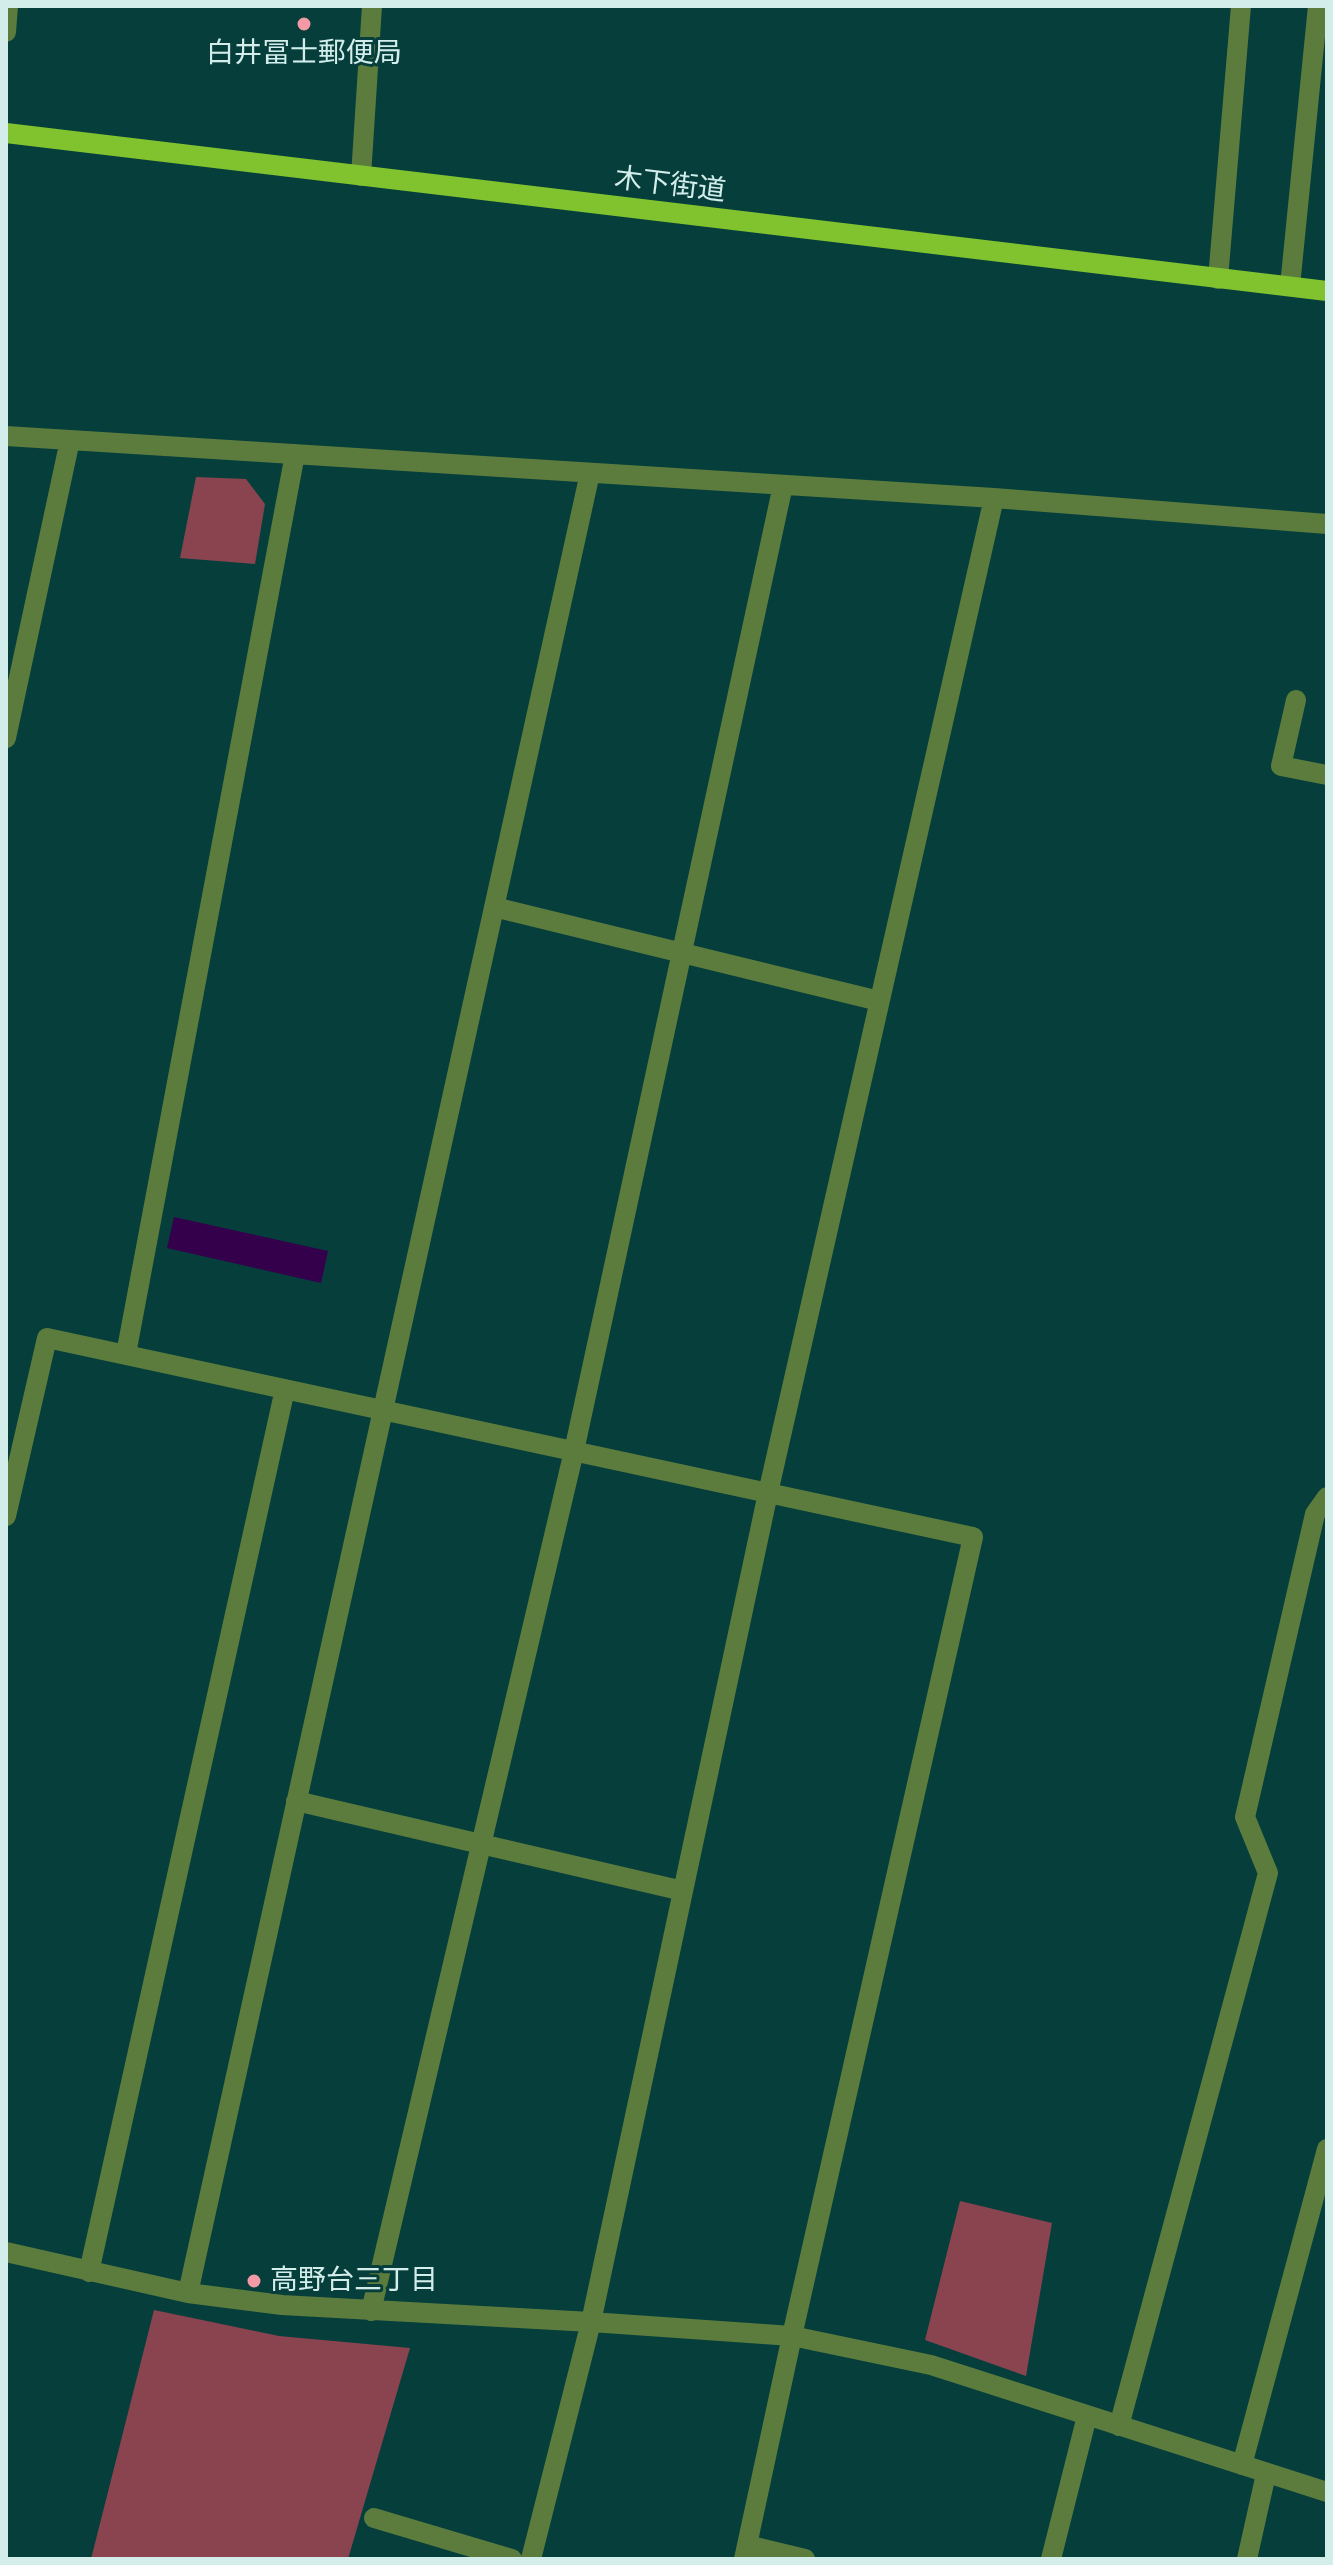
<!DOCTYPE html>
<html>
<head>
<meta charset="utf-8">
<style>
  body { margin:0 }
  #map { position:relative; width:1333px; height:2565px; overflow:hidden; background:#063e3c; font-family:Inter,sans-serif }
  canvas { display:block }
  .frame { position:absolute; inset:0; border:8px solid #d3edeb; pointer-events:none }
</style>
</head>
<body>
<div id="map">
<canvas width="1333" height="2565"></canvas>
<div class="frame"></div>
</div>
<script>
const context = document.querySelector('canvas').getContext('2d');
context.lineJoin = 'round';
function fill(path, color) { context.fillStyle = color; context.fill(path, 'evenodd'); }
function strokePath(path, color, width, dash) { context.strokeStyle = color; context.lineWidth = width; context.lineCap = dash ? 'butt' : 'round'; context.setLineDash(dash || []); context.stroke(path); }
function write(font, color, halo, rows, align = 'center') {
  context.font = font + ' Inter,"Noto Sans JP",sans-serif'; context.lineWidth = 6; context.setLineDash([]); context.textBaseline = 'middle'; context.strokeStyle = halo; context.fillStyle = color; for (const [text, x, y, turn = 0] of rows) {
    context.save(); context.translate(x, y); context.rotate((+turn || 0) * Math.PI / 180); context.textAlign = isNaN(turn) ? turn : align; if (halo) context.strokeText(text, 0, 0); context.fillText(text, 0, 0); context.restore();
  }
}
fill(new Path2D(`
  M196,477L246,479L265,504L255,564L180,558Z
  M960,2201L1052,2223L1026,2376L925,2340Z
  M154,2310L279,2336L410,2348L348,2559H91Z`), '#8a444f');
fill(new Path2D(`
  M174,1217L328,1251L321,1283L167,1248Z`), '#34004c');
strokePath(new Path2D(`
  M6,32L8,6
  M361,176L372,6
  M1218,279L1241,6
  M1290,286L1318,6
  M6,436L994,498L1327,524
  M1296,700L1281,766L1327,775
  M6,738L70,440
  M494,907L879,1001
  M126,1354L295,454
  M6,1516L47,1338L973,1537L792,2336L744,2559
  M296,1801L683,1891
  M6,2252L188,2293L282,2305L591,2322L792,2336L931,2365L1327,2492
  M89,2272L285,1389
  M188,2293L590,473
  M371,2311L574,1451L783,485
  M1119,2426L1268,1873L1245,1817L1315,1514L1327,1497
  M1242,2465L1327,2149
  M374,2518L512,2559
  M747,2545L805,2559
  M531,2559L591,2322L768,1493L994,498
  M1051,2559L1087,2416
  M1247,2559L1266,2474`), '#5c7c3d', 20);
strokePath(new Path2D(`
  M6,133L1327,291`), '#81c22f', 20);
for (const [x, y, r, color] of [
  [304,24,8,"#f49aa6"],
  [254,2281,8,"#f49aa6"]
]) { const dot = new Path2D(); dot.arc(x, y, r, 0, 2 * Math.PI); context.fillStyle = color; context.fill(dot); strokePath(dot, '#063e3c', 3); }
write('28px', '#d3edeb', '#063e3c', [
  ["白井冨士郵便局",304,54],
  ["高野台三丁目",270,2281,"left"]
]);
write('28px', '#d3edeb', '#063e3c', [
  ["木下街道",670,185,7]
]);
</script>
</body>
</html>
